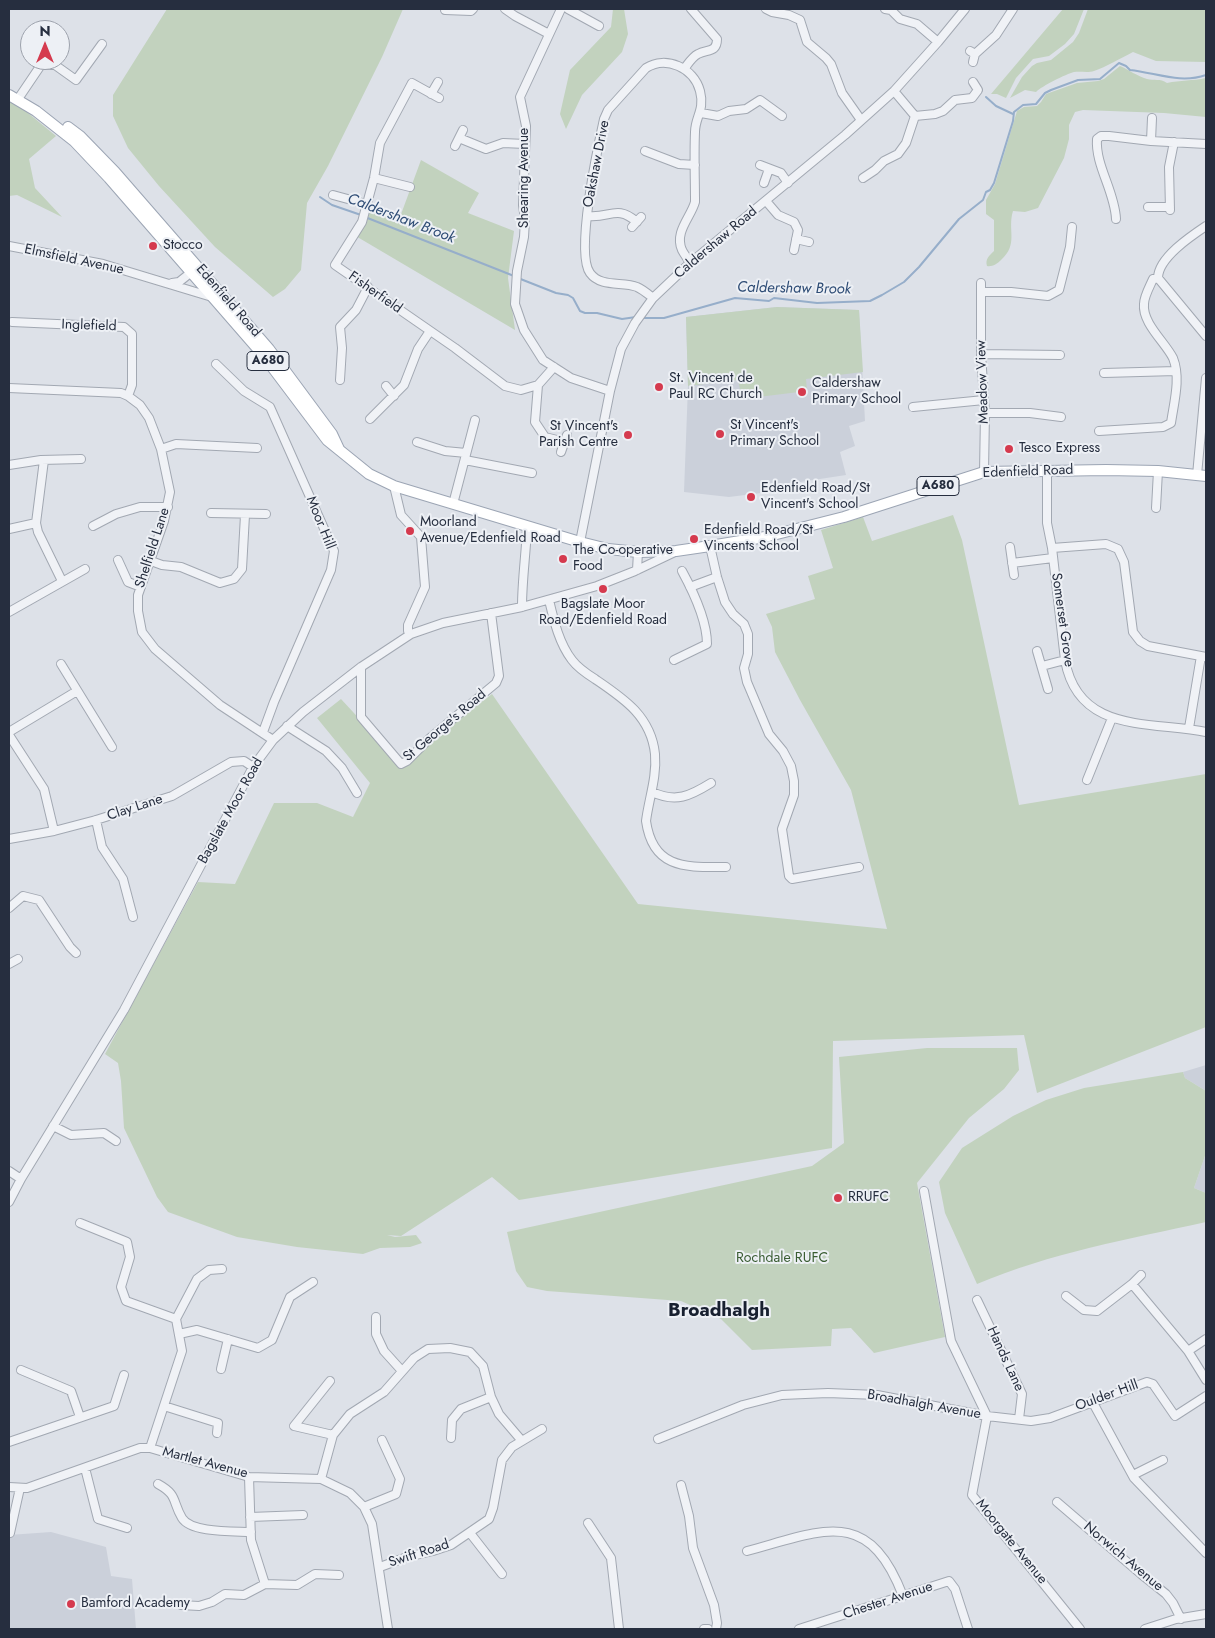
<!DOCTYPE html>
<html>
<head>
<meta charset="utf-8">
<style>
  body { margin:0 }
  #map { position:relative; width:1215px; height:1638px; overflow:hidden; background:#dde1e8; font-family:Jost,sans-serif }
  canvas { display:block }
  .frame { position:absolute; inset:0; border:10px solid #262e3f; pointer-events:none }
  .north { position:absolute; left:20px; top:20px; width:50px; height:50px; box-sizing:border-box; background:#edf0f5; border:1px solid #9da2ac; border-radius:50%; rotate:0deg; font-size:14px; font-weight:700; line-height:20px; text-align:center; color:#262e3f }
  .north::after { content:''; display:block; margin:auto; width:18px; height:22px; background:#d53a4e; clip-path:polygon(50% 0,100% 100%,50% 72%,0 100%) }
</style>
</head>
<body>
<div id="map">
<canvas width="1215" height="1638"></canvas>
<div class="frame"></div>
<div class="north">N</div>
</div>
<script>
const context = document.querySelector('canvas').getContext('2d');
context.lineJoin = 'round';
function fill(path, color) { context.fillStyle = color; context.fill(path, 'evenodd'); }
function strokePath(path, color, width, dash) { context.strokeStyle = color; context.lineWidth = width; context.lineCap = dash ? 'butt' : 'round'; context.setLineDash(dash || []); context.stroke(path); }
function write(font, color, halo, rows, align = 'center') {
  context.font = font + ' Jost,sans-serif'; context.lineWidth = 4; context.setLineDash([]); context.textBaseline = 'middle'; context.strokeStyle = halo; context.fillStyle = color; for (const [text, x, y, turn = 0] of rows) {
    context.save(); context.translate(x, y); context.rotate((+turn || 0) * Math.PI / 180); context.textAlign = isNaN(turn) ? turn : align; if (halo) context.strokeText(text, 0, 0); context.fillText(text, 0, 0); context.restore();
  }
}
fill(new Path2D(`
  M777,307L859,310L865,421L849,426L855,446L840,452L846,475L774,486L764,484L761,493L729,497L684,492L688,386L686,317Z
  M1206,1065V1091L1185,1078L1183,1072Z
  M1206,1153V1193L1194,1188Z
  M51,1532L106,1547L111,1576L132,1579L136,1629H9V1535Z`), '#cbd0da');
fill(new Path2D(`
  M167,9H403L382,57L328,166L307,203L301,270L285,289L273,297L215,247L159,186L128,148L113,116V95Z
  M613,9H624L628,34L622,52L582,95L566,129L560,114L570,70L611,27Z
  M1063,9H1084L1074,34L1065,44L1049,56L1033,59L1016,78L1006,98L997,94H991Z
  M1088,9H1206V62L1156,61L1133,52C1121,58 1106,67 1094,71C1088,73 1080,71 1074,72C1066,74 1042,86 1036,92L1025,90L1010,98L1022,77L1032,66L1037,63L1051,60L1073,42L1079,33Z
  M1120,66C1129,70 1137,76 1147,79C1154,81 1160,78 1167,83C1180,80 1193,81 1206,78V117L1164,113L1083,110L1075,112L1069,125V139L1064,158L1038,208L1025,212L1013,211C1007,230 1019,244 1001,260C997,264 992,267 987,266C985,259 989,256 994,251V220L986,214V200L995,184L1017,111L1024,107L1037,106L1041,102L1046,94L1077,83L1098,81L1104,79Z
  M9,101L22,108L56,136L29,159L35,188L62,217L17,195L9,196Z
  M421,160L479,193L468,213L514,231L508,278L515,330L354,235L369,207L400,217Z
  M777,307L859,310L863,372L806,379L807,391L742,399L738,380L688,386L686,317Z
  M953,515L962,540L1019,805L1206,774V1027L1037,1093L1024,1035L833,1041L832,1148L519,1200L492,1177L401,1236L387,1235L395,1237L416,1235L422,1243L410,1247L380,1248L363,1254L297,1247L237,1237L168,1212L157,1197L124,1128L121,1081L118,1063L105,1054L198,882L235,884L274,803H317L353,817L370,783L317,718L341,699L403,766L433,739L492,694L638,904L887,929L851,790L800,700L775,652L772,627L766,614L815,599L808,576L833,568L821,530L863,517L872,541Z
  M927,1048H1017L1019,1070L1004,1089L969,1118L917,1183L945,1337L874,1353L851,1328L832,1329L831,1346L752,1350L721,1319L681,1301L547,1291L527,1287L516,1271L507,1232L812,1166L844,1143L839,1057Z
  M1183,1072L1185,1078L1206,1091V1153L1194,1188L1206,1193V1222C1129,1239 1050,1253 977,1284L945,1213L939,1182L962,1148L1013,1116L1046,1100L1084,1088Z`), '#c2d2be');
strokePath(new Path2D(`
  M986,97L996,106L1013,114
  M320,197L332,205L361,215
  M365,217L514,276
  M518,278L556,293L568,295L573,298L580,311L585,313H597L622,319L636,317
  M641,318H664L735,298L769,301L774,298L817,303L870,301L882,295L904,282L919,267L959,219L983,200L986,192L990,190L994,183L1013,121L1014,112L1023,105L1036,104L1045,93L1051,90L1078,80L1100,79L1119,63L1126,66L1130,70C1157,73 1180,84 1206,75`), '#96aeca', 2);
const minor = new Path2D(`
  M505,9L515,16L549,34
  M561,9L520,97L526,126L523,205L525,220L524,237L517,271L515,304L524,330L543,360L571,378L610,391
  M568,9L599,26
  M766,9L772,12L789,15L800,20L807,42L826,58L831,64L842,93L861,120
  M885,9L891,10L900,19L917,24L938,42
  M445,10L471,11L473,9
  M970,51L975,54L973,62
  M975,54L996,35L1013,9
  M684,69C688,64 692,57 698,54C707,49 717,53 717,39L691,9
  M431,94L438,82
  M439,98L412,83L380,143L374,178L362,222L335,265L455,348L505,386L521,390L538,385L554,367
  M18,99L41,65H55L76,80L102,44
  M701,113L718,116L729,111L746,109L760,100L782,116
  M915,116L935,114L943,111L955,100L972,98L978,90L973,82
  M459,138L486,149L503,143L525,144
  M1151,141L1152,118
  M455,146L463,130
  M645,151L679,164L695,165
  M760,165L781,173L788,183
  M374,178L410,187
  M863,178L875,170L884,161L898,154L906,143L915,116L894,91
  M764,183L769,169
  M333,195L366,204
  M766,201L778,215L794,222L798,230L794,250
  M1148,207H1170
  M1170,210L1169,167L1174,142
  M587,216C610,219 616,204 637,222
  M1116,219C1115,192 1095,165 1097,139L1101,136H1109L1151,141L1206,144
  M632,227L641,217
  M796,239L809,242
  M9,246L103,264L212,297
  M1158,278L1206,336
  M172,283L179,282L194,270
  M981,283V354L985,413L984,472
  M981,292H1011L1048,296L1059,290L1070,247L1072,227
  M653,298C648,294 642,289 637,287C623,281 601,288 590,273C575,253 598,146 604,119L608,110L646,68C666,55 694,68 700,91C705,110 695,117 695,132C694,155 695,179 695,202C691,217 674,232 682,250C684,254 688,259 690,263
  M12,322L124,327L132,334V385L128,396
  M981,354L1060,355
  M216,364L244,391L270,407L334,551L331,570L274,702L263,732
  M1104,373L1176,371
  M340,380L342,348L340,327L356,310L368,287
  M538,385L535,422L545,437L565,442
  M386,386L394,396
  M9,388L121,393L128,396L140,405L149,418L161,449L170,492L164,521L138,595V611L142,632L155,649L220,705L273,740
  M913,407L984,400
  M985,413H1030L1061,417
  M370,419L404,385L418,349L430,331
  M1099,431L1163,427L1171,423C1174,402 1181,378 1173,358C1165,342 1142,323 1144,304C1144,296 1150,286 1153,279L1158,278C1158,258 1191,236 1206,226
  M417,442L445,451L466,453
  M161,449L176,444L257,448
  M561,452L567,435
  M44,460L36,523L38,532L62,581
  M465,460L532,473
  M9,465L41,460L81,459
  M1047,470V523L1052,548L1065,660C1078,734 1151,721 1206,732
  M1197,475L1206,378
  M394,486L401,515L421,537L425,587L408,625V631L411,634
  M453,504L475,420
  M1156,508L1158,471
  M211,513L266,514
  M93,526L116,514L140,507H168
  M9,529L36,523
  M580,542L610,391L621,349L635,323L653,298L690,263L845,135L894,91L938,42L965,9
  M710,546L717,577L725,602L733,614L744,624L748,634V654L744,668L747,682L769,734L783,751L791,766L794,781V795L782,829L789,876L792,879L859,867
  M1010,547L1014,575
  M1052,548L1106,544L1118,549L1124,562L1133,632L1140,641L1148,646L1206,657
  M118,560L128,582L141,587
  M151,561L162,565L181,567L220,583L234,579L242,569L245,515
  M1012,563L1053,558
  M637,570L638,552
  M690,587L717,577
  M549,600C554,621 559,643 572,660C578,668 587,674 595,679C623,698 651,716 655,754C657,777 649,798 646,821C653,870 687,867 726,867
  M522,607C522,580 526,554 527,527
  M9,612L85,569
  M1037,651L1048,689
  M674,660L707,644C707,620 694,593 682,571
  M61,664L112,747
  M1042,666L1065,660
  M361,667V717L401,764L407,761L430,738L496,683L499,676L491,613
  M287,726L326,751L342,768L357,793
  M1189,728L1201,656
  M9,732L77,691
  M9,735L44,789L54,831
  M1087,780L1112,718
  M652,792C676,803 690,796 711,783
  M96,820L102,847L123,879L133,917
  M9,839L54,831L96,820L172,796L231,762L244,761L253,767
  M9,908L23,896L39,900L70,947L76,953
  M9,964L18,959
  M53,1126L71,1135L104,1133L116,1141
  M9,1171L21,1179
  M924,1191L951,1341L987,1416
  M9,1202L21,1179L124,1010L253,767L273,740L303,712L361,667L411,634L443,623L522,607L597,586L635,571L675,552
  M80,1223L127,1242L130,1257L121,1287L126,1301L176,1319
  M1132,1284L1141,1275
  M1066,1296L1084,1310L1097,1311L1132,1284L1188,1351L1206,1380
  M977,1300L1022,1394L1019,1419
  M376,1317V1334L384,1351L402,1371
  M176,1319L197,1279L209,1270L222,1269
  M179,1334L197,1330L258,1348L272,1340L290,1297L313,1282
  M1188,1351L1206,1339
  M221,1369L228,1339
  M21,1370L71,1391L80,1417
  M330,1381L294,1426L333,1435
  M1092,1401L1134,1478L1206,1553
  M164,1406L218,1423L217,1433
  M987,1416L972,1495L1080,1629
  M451,1438L452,1420L461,1409L491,1397
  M658,1439L743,1405L782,1395L828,1393L877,1395L987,1416L1031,1421L1050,1418L1147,1382L1153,1384L1175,1416L1206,1396
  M9,1442L114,1406L124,1375
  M150,1448L182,1351L176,1319
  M85,1468L98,1519L127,1528
  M1133,1475L1163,1460
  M249,1477L251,1540L265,1584
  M321,1479L333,1435L350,1414L384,1392L414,1358L428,1349L450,1348L470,1352L483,1366L491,1397L499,1414L522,1441
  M158,1484C178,1495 172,1501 182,1518C191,1533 234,1531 251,1532
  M681,1485L689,1516L693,1548L714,1605L717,1623L716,1629
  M9,1487L27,1488L140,1448H150L249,1477L321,1479L350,1493L364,1507L372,1524L388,1629
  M1057,1502L1141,1574L1166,1594L1173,1603L1181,1619
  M364,1507L396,1494L400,1479L382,1440
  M250,1517L303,1515
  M588,1523L611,1558L619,1629
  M10,1533L20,1488
  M470,1533L502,1574
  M747,1551C822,1531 868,1505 903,1596
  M380,1567L407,1557L433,1551L451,1545L489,1519L493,1508L502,1460L512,1447L542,1429
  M181,1605L199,1606L212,1602L225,1594L244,1595L265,1584L297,1585L315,1574L339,1575
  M704,1629H708
  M799,1629L949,1581L955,1589L968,1629
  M1145,1629L1176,1619L1206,1614`);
const major = new Path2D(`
  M9,95L36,111L74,141L109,178L263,355L327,440L369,474L394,486L580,542L608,549L638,552L676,551L710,546L765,537L844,517L984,472L1106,470L1158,471L1206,476
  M68,127L80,136L115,172L269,349L332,434L339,449`);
strokePath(minor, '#a2a8b2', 10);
strokePath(major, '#9ca5b4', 12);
strokePath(minor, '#f0f2f6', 8);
strokePath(major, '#fff', 10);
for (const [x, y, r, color] of [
  [153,246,5,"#d53a4e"],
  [659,387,5,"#d53a4e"],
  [802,392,5,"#d53a4e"],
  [720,434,5,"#d53a4e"],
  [628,435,5,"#d53a4e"],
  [1009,449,5,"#d53a4e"],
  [751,497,5,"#d53a4e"],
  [410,531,5,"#d53a4e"],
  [694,539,5,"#d53a4e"],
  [563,559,5,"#d53a4e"],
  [603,589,5,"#d53a4e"],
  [838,1198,5,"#d53a4e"],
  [71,1604,5,"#d53a4e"]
]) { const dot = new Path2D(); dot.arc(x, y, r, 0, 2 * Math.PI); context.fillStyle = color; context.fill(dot); strokePath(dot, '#edf0f5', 2); }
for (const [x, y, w] of [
  [268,361,42],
  [938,486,42]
]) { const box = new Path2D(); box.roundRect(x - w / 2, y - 9.5, w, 19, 4); context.fillStyle = '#edf0f5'; context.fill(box); strokePath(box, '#262e3f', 1); }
write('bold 12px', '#262e3f', null, [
  ["A680",268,361],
  ["A680",938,486]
]);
write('14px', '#262e3f', '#edf0f5', [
  ["Oakshaw Drive",597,164,-79],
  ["Shearing Avenue",525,178,-90],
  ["Caldershaw Road",716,243,-40],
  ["Elmsfield Avenue",74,260,12],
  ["Fisherfield",375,293,35],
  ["Edenfield Road",228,301,49],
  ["Inglefield",89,326,2],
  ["Meadow View",983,382,-92],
  ["Edenfield Road",1028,472,-2],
  ["Moor Hill",320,523,68],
  ["Shelfield Lane",153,548,-72],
  ["Somerset Grove",1062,620,82],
  ["St George's Road",445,726,-40],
  ["Clay Lane",135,808,-18],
  ["Bagslate Moor Road",231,811,-61],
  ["Hands Lane",1005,1359,65],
  ["Oulder Hill",1107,1396,-20],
  ["Broadhalgh Avenue",924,1405,10],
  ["Martlet Avenue",205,1463,15],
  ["Moorgate Avenue",1011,1542,51],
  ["Swift Road",419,1554,-18],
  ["Norwich Avenue",1123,1557,40],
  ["Chester Avenue",888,1601,-18]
]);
write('14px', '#262e3f', '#edf0f5', [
  ["Stocco",163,246],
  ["St. Vincent de",669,379],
  ["Paul RC Church",669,395],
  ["Caldershaw",812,384],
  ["Primary School",812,400],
  ["St Vincent's",730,426],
  ["Primary School",730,442],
  ["St Vincent's",618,427,"right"],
  ["Parish Centre",618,443,"right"],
  ["Tesco Express",1019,449],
  ["Edenfield Road/St",761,489],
  ["Vincent's School",761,505],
  ["Moorland",420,523],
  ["Avenue/Edenfield Road",420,539],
  ["Edenfield Road/St",704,531],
  ["Vincents School",704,547],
  ["The Co-operative",573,551],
  ["Food",573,567],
  ["Bagslate Moor",603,605,"center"],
  ["Road/Edenfield Road",603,621,"center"],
  ["RRUFC",848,1198],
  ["Bamford Academy",81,1604]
], 'left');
write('14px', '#395c32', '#edf0f5', [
  ["Rochdale RUFC",782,1259]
]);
write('italic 15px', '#2e4c75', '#edf0f5', [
  ["Caldershaw Brook",401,219,21],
  ["Caldershaw Brook",794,289,1]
]);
write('bold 19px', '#182030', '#edf0f5', [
  ["Broadhalgh",719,1311]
]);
</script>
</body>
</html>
